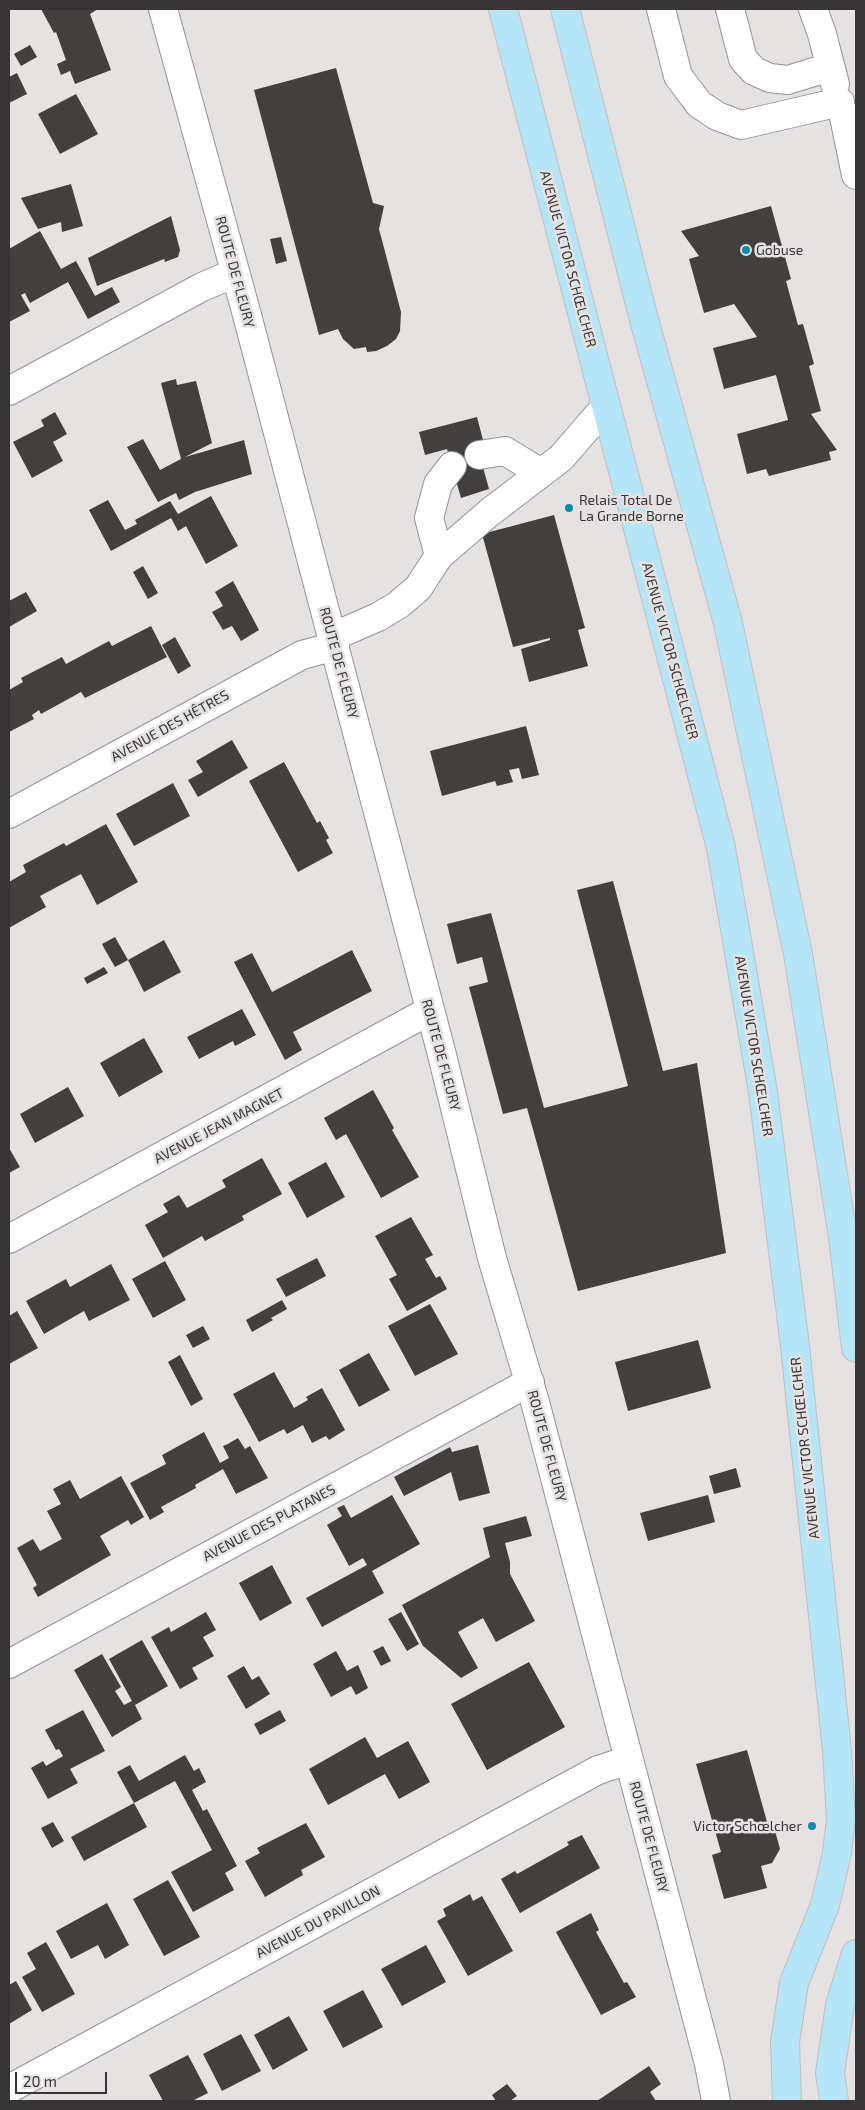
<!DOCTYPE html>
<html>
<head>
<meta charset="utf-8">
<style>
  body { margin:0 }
  #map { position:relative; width:865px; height:2110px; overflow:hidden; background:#e6e2e2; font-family:"Exo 2",sans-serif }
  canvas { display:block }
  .frame { position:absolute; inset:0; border:10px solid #363434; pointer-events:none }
  .scale { position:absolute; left:15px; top:2072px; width:92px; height:22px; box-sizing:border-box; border:2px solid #363434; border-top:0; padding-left:6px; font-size:15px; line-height:18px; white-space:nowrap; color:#363434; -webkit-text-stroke:4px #e6e2e2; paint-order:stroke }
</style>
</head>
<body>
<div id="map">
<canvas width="865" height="2110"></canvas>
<div class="frame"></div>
<div class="scale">20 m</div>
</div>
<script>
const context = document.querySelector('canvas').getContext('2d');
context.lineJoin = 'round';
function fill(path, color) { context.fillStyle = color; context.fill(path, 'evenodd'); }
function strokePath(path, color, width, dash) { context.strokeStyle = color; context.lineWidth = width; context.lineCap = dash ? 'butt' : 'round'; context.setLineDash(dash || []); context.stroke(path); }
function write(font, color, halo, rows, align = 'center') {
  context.font = font + ' "Exo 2",sans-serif'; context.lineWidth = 5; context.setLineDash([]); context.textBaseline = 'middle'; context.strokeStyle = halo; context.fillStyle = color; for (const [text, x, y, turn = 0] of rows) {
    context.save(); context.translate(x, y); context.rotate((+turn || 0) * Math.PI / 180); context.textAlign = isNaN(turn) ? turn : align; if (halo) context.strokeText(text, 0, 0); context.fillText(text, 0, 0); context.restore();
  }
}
fill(new Path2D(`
  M41,9H98L90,14L111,70L75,84L70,71L61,75L57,64L66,60L56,32L54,33Z
  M30,45L37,57L21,66L14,54Z
  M336,68L373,203L384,206L379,229L401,312L400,331L396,339L387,346L376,351L367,352L366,347L354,349L343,339L338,329L319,335L254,90Z
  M17,73L27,94L9,103V77Z
  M76,94L98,134L60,154L38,114Z
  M71,184L83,226L62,232L61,222L38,229L21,198Z
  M771,206L791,279L786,281L798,325L803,324L814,364L809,366L821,411L811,414L837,450L829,452L831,460L769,476L766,469L747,474L737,434L788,420L776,375L724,389L713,348L757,337L734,304L704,313L689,259L699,256L681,231Z
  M171,216L180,250L178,257L165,262L164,259L97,286L88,258Z
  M40,231L61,269L76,261L95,296L112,287L120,302L88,319L68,282L30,303L25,293L21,295L30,311L9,322V249Z
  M281,237L287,261L276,264L270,239Z
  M176,379L177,385L196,381L212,443L185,457L244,440L252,474L195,492L179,500L176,493L158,502L127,447L143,439L160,470L181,459L161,383Z
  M55,412L67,434L53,442L63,461L32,478L13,442L44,426L41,420Z
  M477,417L483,440L476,442L489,489L461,498L447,449L425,455L419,432Z
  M211,496L238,546L206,564L186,526L178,531L171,518L111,551L89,510L108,500L125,530L137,524L135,520L170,501L178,514Z
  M554,515L585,628L578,630L588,666L529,682L521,649L550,640V638L513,647L482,534Z
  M143,566L158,593L148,599L133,572Z
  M233,581L259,630L241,641L232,626L223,630L212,612L223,606L215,592Z
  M26,592L37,611L9,627V601Z
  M151,626L167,657L85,698L81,692L41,714L39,710L32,715L34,719L9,732V690L23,682L21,678L62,657L66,664L109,641L112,646Z
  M175,637L191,666L178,674L162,645Z
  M526,726L539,775L522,779L519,768L509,770L513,782L497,786L495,781L442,796L430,751Z
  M232,740L248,768L198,797L188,780L203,772L196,761Z
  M284,762L317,823L320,821L329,838L326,840L333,853L298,872L249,781Z
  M173,783L190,816L134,846L116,814Z
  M106,824L138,882L97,905L81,874L40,896L46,907L9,928V882L26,872L23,865L64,843L66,846Z
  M613,881L663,1071L697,1063L726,1253L578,1291L527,1108L503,1114L469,987L488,982L482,957L457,964L447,924L491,913L544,1108L628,1086L577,890Z
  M115,937L128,960L164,940L181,972L144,992L128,960L115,967L104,948L102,944Z
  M352,950L372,991L293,1032L302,1050L285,1060L234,962L252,953L272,992Z
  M104,967L108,973L87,984L84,978Z
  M242,1009L256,1035L235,1046L233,1041L199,1059L187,1037Z
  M144,1038L163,1072L119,1097L100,1063Z
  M68,1087L84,1116L35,1143L20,1114Z
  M373,1090L394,1128L392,1130L419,1177L381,1198L346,1134L336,1140L324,1118Z
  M9,1148L20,1167L9,1173Z
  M262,1158L282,1194L242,1216L244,1220L205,1241L202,1236L163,1258L145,1225L168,1212L163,1204L179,1195L187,1208L226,1187L222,1180Z
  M326,1162L345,1197L307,1218L288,1183Z
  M411,1217L433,1255L425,1259L436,1278L440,1276L447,1289L407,1311L389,1279L397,1275L375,1236Z
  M317,1258L326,1276L286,1297L276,1279Z
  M165,1261L186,1300L153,1318L132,1279Z
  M111,1264L130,1300L89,1321L84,1311L44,1334L26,1301L66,1279L70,1287Z
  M282,1300L287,1309L271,1318L273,1320L252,1332L246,1320Z
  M430,1304L458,1354L415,1376L388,1326Z
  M17,1311L38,1348L9,1364V1316Z
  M203,1326L210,1339L193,1348L186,1335Z
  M698,1340L711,1388L628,1411L615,1362Z
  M369,1353L390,1390L359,1407L339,1370Z
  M180,1355L203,1399L191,1406L168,1362Z
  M274,1372L294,1408L308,1400L306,1397L322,1388L345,1430L329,1440L326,1436L312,1443L303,1425L287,1434L284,1429L259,1442L233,1394Z
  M204,1432L220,1463L229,1458L223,1446L228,1444L238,1438L245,1449L250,1446L268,1478L236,1494L223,1469L195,1485L196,1488L161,1507L164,1512L150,1520L130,1483L166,1464L162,1455Z
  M478,1445L490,1493L459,1501L451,1472L404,1496L394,1477L450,1447L452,1452Z
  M736,1468L741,1487L714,1494L709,1476Z
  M121,1476L144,1517L131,1525L128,1520L100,1536L111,1555L38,1597L33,1588L37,1585L17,1548L33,1539L40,1551L62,1539L47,1511L61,1504L53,1489L70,1480L80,1499Z
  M392,1495L420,1544L372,1571L384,1593L322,1627L306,1598L367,1565L363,1558L349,1566L327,1525L342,1516L337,1508L344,1505L351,1518Z
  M708,1495L715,1522L648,1541L640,1513Z
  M526,1516L532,1536L505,1543L510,1562V1574L535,1621L496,1642L483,1618L458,1632L478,1668L461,1678L423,1646L402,1605L490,1557L483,1528Z
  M272,1565L292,1603L260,1621L239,1583Z
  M206,1612L216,1630L203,1637L214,1656L192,1668L198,1679L180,1689L151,1637L169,1627L171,1632Z
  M401,1612L419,1644L407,1651L388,1619Z
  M142,1640L168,1686L135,1705L142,1719L112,1737L74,1670L102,1654L121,1687L115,1691L124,1705L132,1701L109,1659Z
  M383,1646L391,1661L381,1666L373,1651Z
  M336,1651L347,1671L358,1665L368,1688L356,1695L351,1686L331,1697L313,1664Z
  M529,1662L565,1727L487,1770L451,1704Z
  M244,1666L252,1680L259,1676L270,1694L246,1709L227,1676Z
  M83,1710L105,1751L70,1769L78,1783L48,1799L31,1768L43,1761L46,1766L63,1756L59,1749L56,1750L45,1730Z
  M280,1710L286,1721L260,1735L254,1724Z
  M365,1737L377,1758L408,1741L430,1782L399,1799L385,1774L328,1805L309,1769Z
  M747,1750L769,1829L774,1827L780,1849L772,1863L761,1866L767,1888L724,1899L712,1855L721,1852L696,1764Z
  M185,1755L194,1771L199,1768L206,1782L192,1790L203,1811L207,1809L237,1866L225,1873L234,1890L193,1912L171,1872L212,1850L175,1781L134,1803L117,1772L130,1765L139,1781Z
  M134,1803L147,1827L84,1861L71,1837Z
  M53,1822L64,1841L52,1848L41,1828Z
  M306,1823L325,1857L301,1870L303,1875L265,1897L245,1861L260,1853L257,1848Z
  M582,1835L600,1868L520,1913L501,1879L515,1871L517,1874L569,1845L567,1842Z
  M168,1880L200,1937L164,1956L133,1899Z
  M470,1894L473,1901L482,1896L513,1951L468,1976L437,1921L446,1916L443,1909Z
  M107,1903L129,1945L105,1959L98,1945L71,1959L56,1931Z
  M591,1913L599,1930L596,1932L624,1983L627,1982L636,1997L601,2015L556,1932Z
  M46,1942L75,1994L42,2012L22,1977L36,1969L27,1953Z
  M426,1945L446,1982L402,2006L381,1969Z
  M16,1981L32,2010L9,2024V1985Z
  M363,1990L383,2027L343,2048L323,2011Z
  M289,2016L308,2050L273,2070L254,2035Z
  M241,2034L261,2071L222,2091L203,2054Z
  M188,2055L208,2093L192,2101H163L149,2075Z
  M649,2066L661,2084L650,2092L656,2101H597Z
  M507,2084L517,2096L510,2101H496L492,2095Z`), '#423f3e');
const minor = new Path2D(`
  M163,9L247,315L441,1051L492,1258L535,1402L709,2064L716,2101
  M661,9L678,76L699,104L717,116L741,125L840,102
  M730,9L743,59L754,71L770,78L788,80L830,67
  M813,9L822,34L835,84
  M843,112L856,175
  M9,391L202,287L235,273
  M479,455L505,451L541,473
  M439,556L429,518L438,484L452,466
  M332,637L378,617L398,605L418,588L439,556L490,512L561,458L606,406
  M9,814L302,655L335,646
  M9,1239L429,1011
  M9,1664L530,1382
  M9,2089L598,1770L629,1760`);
const major = new Path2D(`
  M503,9L721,848L763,1092L795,1346L837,1751L841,1819L837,1853L825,1905L794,1983L785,2042L787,2101
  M565,9L642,312L728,623L798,954L843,1237L856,1348
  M834,2101L830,2073L840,2005L856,1954`);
strokePath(minor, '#969291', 30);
strokePath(major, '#bfbebe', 30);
strokePath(minor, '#fff', 28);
strokePath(major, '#b6e5f8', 28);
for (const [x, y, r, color] of [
  [746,250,5,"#0f89ac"],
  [569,508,5,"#0f89ac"],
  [812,1826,5,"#0f89ac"]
]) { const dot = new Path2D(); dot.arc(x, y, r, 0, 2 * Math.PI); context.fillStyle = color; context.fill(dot); strokePath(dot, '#e6e2e2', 2); }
write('14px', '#363434', '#e6e2e2', [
  ["Gobuse",756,250],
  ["Relais Total De",579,500],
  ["La Grande Borne",579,516],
  ["Victor Schœlcher",802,1826,"right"]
], 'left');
write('14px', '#363434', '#e6e2e2', [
  ["AVENUE VICTOR SCHŒLCHER",568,259,75],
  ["ROUTE DE FLEURY",235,272,75],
  ["AVENUE VICTOR SCHŒLCHER",670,651,75],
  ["ROUTE DE FLEURY",339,663,75],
  ["AVENUE DES HÊTRES",170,726,-29],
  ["AVENUE VICTOR SCHŒLCHER",754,1046,81],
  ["ROUTE DE FLEURY",441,1055,75],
  ["AVENUE JEAN MAGNET",219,1126,-28],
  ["ROUTE DE FLEURY",547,1446,75],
  ["AVENUE VICTOR SCHŒLCHER",805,1448,-96],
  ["AVENUE DES PLATANES",269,1523,-28],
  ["ROUTE DE FLEURY",649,1837,75],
  ["AVENUE DU PAVILLON",318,1922,-28]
]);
</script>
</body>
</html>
